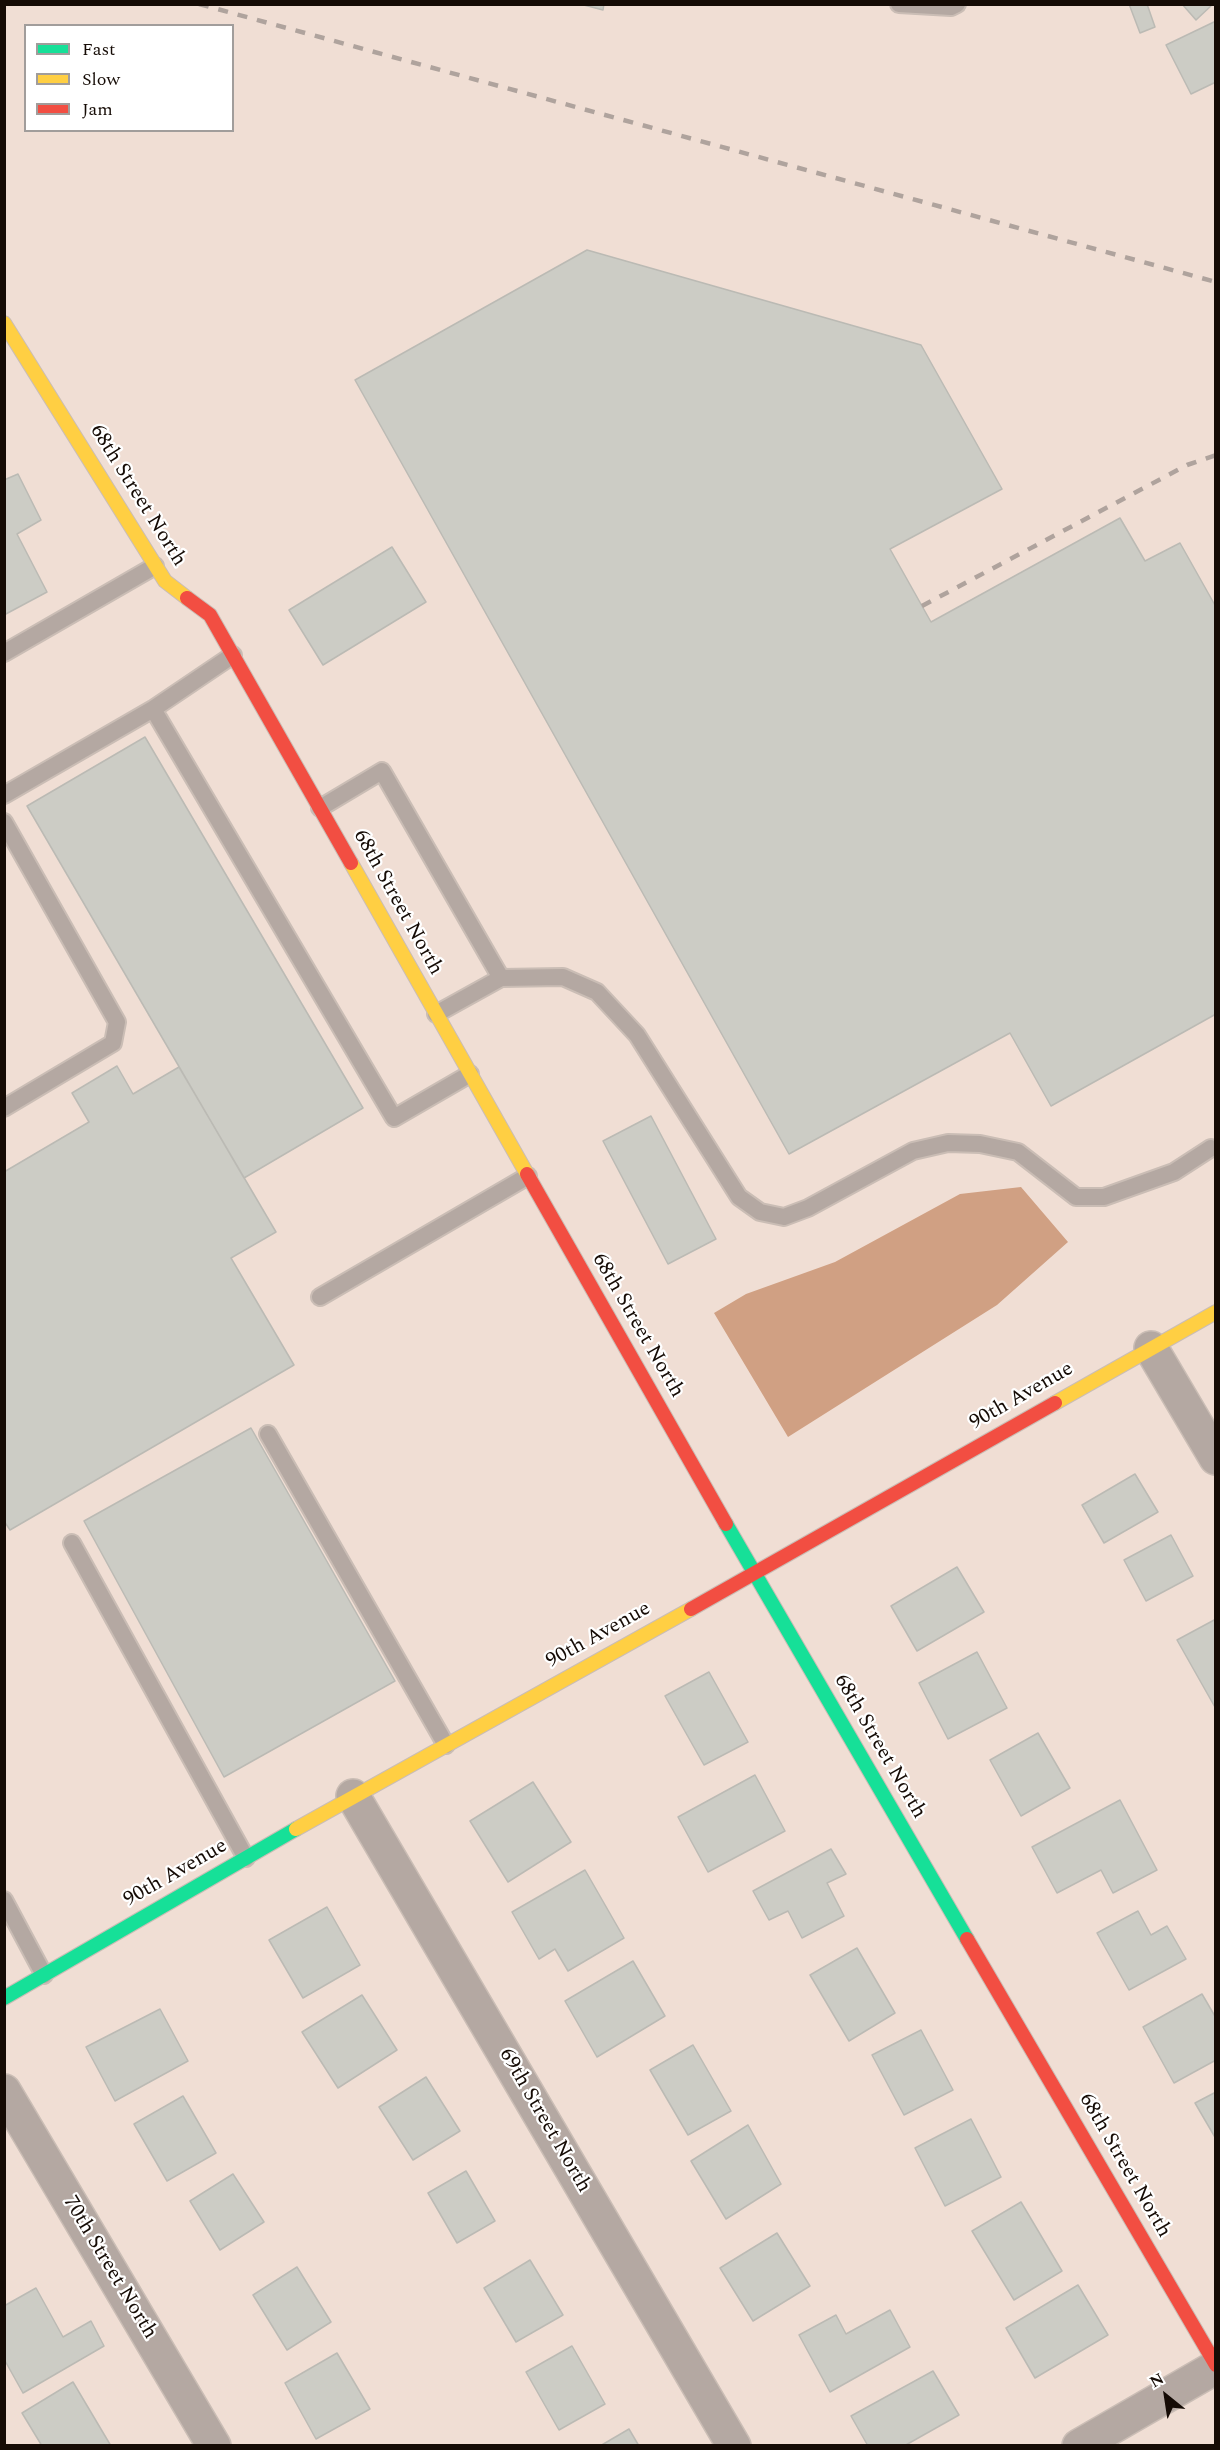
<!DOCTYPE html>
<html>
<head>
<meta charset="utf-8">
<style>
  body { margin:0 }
  #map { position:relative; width:1220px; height:2450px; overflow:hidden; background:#f0ded4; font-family:Spectral,serif }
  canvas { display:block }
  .frame { position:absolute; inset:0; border:6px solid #150b05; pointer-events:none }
  .legend { position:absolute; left:24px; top:24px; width:210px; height:108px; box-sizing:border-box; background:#fff; border:2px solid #a19d9b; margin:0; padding:8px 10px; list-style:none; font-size:18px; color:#150b05 }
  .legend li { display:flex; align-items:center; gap:12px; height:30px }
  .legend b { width:30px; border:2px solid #a19d9b }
  .north { position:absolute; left:1136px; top:2366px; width:60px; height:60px; -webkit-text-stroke:4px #fff; paint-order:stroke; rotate:330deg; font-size:16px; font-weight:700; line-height:24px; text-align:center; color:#150b05 }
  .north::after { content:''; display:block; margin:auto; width:21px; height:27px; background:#150b05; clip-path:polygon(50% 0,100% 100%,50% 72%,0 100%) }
</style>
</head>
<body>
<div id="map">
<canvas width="1220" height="2450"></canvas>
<div class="frame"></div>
<ul class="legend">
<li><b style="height:8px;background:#16e098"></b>Fast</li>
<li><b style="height:8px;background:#ffcf43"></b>Slow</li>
<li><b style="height:8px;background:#f24e42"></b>Jam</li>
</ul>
<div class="north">N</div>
</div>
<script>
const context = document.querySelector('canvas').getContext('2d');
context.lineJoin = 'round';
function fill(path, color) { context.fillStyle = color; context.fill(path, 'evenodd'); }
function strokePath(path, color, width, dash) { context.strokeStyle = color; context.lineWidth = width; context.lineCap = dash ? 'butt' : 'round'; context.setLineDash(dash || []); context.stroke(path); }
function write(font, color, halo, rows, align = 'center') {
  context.font = font + ' Spectral,serif'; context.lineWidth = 4.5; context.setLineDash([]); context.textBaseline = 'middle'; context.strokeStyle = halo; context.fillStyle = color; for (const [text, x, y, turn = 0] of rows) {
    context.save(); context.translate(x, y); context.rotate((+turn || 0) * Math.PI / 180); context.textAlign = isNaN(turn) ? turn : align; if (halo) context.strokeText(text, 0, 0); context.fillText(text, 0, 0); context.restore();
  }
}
fill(new Path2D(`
  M1021,1187L1068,1242L997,1305L788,1437L714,1313L746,1294L835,1262L960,1194Z`), '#d0a083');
const building = new Path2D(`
  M580,4H604L603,10Z
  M1129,4H1147L1155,27L1140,33Z
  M1182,4H1213L1196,20Z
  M1216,21V82L1191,94L1166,45Z
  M587,250L921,345L1002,489L890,549L931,622L1120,518L1145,561L1180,543L1216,607V1014L1051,1106L1010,1033L789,1154L355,380Z
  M18,474L41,520L17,534L47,592L4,615V480Z
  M392,547L426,602L323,665L289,610Z
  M145,737L363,1108L244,1178L27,806Z
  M117,1066L133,1094L179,1067L276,1232L231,1258L294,1365L10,1530L4,1521V1172L89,1122L72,1093Z
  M651,1116L716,1239L668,1264L603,1141Z
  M251,1428L395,1681L224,1777L84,1521Z
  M1135,1474L1158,1512L1104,1543L1082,1505Z
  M1171,1535L1193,1576L1146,1601L1124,1560Z
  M957,1567L984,1612L917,1651L891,1606Z
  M1216,1619V1709L1177,1640Z
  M977,1652L1007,1708L948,1739L919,1683Z
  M709,1672L748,1742L704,1765L665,1696Z
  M1038,1733L1070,1788L1021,1816L990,1760Z
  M755,1775L785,1831L708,1872L678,1817Z
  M533,1782L571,1842L508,1882L470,1821Z
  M1120,1800L1157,1870L1113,1893L1101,1870L1057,1893L1032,1847Z
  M831,1849L846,1874L827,1883L844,1916L802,1938L788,1911L769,1920L753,1891Z
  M585,1870L624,1938L568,1971L555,1949L539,1959L512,1912Z
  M327,1907L360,1965L303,1998L269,1940Z
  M1138,1911L1151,1935L1167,1926L1186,1959L1129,1990L1097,1933Z
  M857,1948L895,2013L849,2041L810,1975Z
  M633,1961L665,2016L597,2057L565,2001Z
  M1202,1994L1216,2018V2060L1174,2083L1143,2027Z
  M362,1995L397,2050L338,2088L302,2032Z
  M160,2009L188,2061L115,2101L86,2047Z
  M921,2030L953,2090L904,2115L872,2055Z
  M693,2045L731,2111L688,2135L650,2070Z
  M426,2077L460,2131L413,2160L379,2107Z
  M1216,2092V2139L1195,2103Z
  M183,2096L216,2153L167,2181L134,2124Z
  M971,2119L1001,2177L945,2206L915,2148Z
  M748,2125L781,2184L726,2219L691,2161Z
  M466,2171L495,2221L457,2243L428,2193Z
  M233,2174L264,2222L220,2250L190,2201Z
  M1021,2202L1062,2271L1014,2300L972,2231Z
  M777,2233L810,2286L753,2321L720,2268Z
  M530,2260L563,2315L516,2342L484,2288Z
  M297,2267L331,2322L287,2350L253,2295Z
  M1078,2285L1108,2335L1035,2378L1006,2328Z
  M36,2288L63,2337L91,2321L104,2346L23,2393L4,2359V2306Z
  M890,2310L910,2347L830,2392L799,2335L836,2315L846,2334Z
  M572,2346L605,2404L559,2430L526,2372Z
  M337,2353L370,2409L316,2439L285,2383Z
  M933,2371L959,2415L904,2446H868L851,2416Z
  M73,2382L111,2446H42L22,2413Z
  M629,2429L639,2446H600Z`);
fill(building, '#ccccc5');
strokePath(building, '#bbbab4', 1.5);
const lane = new Path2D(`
  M899,4L951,7L957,4
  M4,653L155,566
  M153,709L233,655
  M4,795L153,709L394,1118L470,1074
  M320,808L382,771L501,978L436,1014
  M4,822L117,1022L113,1043L4,1108
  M501,978L563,977L597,992L637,1035L739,1197L760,1212L784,1217L808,1208L913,1151L948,1143L980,1144L1018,1152L1076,1197H1104L1174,1172L1211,1148
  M320,1297L528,1176
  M268,1434L446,1745
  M72,1543L246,1858
  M4,1900L44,1975`);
const street = new Path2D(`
  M1151,1348L1216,1458
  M353,1796L734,2446
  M4,2091L214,2446
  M1079,2446L1216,2367`);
const fast = new Path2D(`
  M726,1524L967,1939
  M4,1998L296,1829`);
const slow = new Path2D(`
  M4,323L165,581L187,598
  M351,863L527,1174
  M1055,1403L1216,1312
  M296,1829L691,1609`);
const jam = new Path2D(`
  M187,598L210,615L351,863
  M527,1174L726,1524
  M691,1609L1055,1403
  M967,1939L1216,2365`);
strokePath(lane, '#cabdb5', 20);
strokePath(street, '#cabdb5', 36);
strokePath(fast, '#cabdb5', 16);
strokePath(slow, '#cabdb5', 16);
strokePath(jam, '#cabdb5', 16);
strokePath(lane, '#b4a8a2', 16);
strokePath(street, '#b4a8a2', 33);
strokePath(fast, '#16e098', 14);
strokePath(slow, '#ffcf43', 14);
strokePath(jam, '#f24e42', 14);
strokePath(new Path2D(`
  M199,4L1216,282
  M922,606L1187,465L1216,455`), '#afa39d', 4.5, [10, 10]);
write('21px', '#150b05', '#fff', [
  ["68th Street North",137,496,58],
  ["68th Street North",397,903,61],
  ["68th Street North",637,1326,60],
  ["90th Avenue",1022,1397,-30],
  ["90th Avenue",599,1636,-29],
  ["68th Street North",879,1747,60],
  ["90th Avenue",176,1874,-30],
  ["69th Street North",544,2121,60],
  ["68th Street North",1124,2166,60],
  ["70th Street North",109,2268,59]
]);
</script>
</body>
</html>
